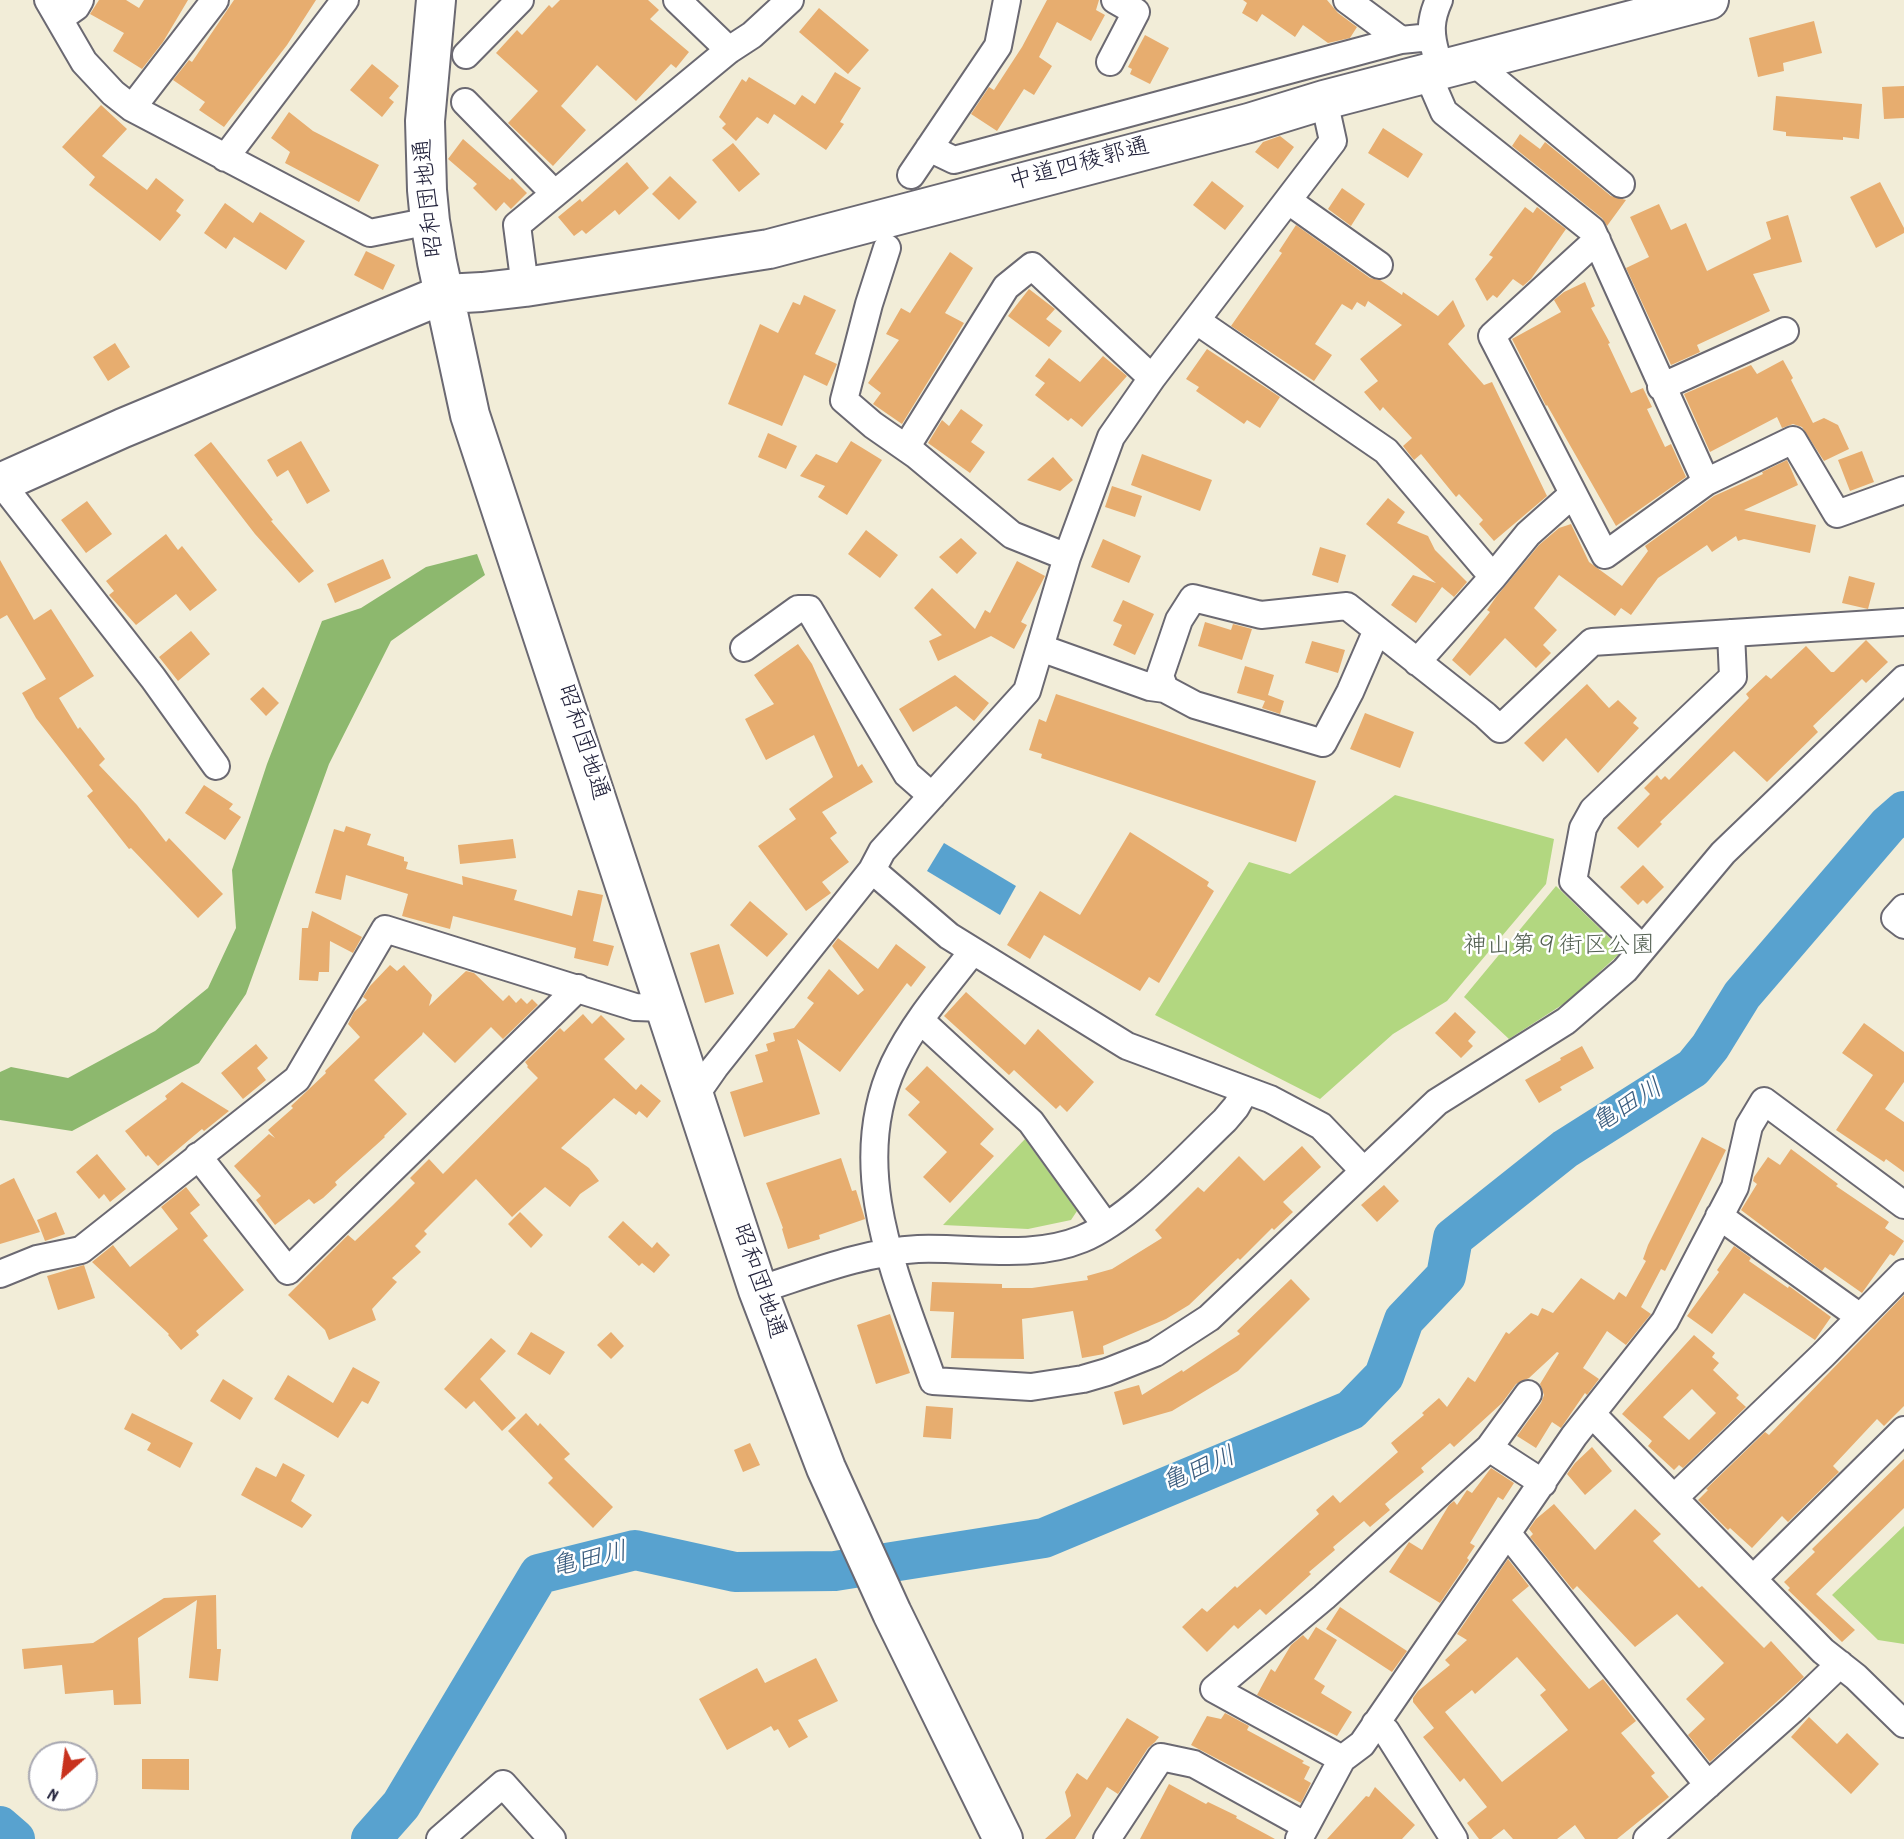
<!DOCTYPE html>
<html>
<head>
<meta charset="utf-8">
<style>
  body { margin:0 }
  #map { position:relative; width:1904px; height:1839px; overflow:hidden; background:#f2edd8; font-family:Dekko,sans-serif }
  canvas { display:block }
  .north { position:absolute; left:28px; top:1741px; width:70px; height:70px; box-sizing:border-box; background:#fff; border:2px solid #a7a7b1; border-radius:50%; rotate:208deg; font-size:19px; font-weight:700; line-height:28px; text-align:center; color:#22223b }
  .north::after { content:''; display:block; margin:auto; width:24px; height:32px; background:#c8321e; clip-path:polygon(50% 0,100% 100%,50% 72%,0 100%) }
</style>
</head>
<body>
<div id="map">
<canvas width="1904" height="1839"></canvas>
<div class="north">N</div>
</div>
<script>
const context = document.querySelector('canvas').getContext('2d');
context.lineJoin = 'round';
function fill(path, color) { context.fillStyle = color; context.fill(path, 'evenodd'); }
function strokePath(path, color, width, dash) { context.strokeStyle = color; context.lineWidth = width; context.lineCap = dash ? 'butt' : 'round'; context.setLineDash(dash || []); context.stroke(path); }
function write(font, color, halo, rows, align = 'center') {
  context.font = font + ' Dekko,"Klee One",sans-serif'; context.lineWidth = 5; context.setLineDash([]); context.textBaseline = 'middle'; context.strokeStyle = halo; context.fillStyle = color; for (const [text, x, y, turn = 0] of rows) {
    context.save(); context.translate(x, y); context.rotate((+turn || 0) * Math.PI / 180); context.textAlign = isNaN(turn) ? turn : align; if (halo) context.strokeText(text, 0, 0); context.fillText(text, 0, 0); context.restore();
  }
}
fill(new Path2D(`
  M1395,795L1554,839L1546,884L1447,1001L1393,1034L1320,1099L1155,1015L1249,862L1290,874Z
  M1556,886L1617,945L1618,955L1568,1001L1509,1039L1464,997Z
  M1025,1139L1077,1211L1071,1220L1028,1229L943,1225Z
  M1904,1526V1644L1878,1640L1832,1595Z`), '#b2d780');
fill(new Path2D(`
  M477,554L485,575L391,641L329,764L246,994L199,1063L72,1131L0,1120V1072L11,1067L68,1078L155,1031L208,988L236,928L232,870L267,764L322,621L361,608L426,567Z`), '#8db86e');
fill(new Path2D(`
  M944,843L1016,886L1000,915L927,871Z`), '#58a2cf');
strokePath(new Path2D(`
  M0,1826L15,1839
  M371,1839L401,1805L539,1574L635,1550L735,1572L835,1571L1044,1538L1351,1410L1384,1376L1404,1320L1446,1276L1453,1238L1565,1149L1693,1068L1710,1047L1742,995L1888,825L1904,811`), '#58a2cf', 40);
fill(new Path2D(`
  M99,0H126L139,8L144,0H188L163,42L142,69L113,51L124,33L90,14Z
  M234,0H316L287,45L224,127L199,110L205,102L173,80L189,60L192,62Z
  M560,0H648L659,10L650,19L689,52L676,68L671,64L636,101L597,65L561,106L586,130L553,166L508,123L538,91L496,53L517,30L522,35L549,5L552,8Z
  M1047,0H1099L1096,10L1105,15L1091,41L1057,22L1039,57L1052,66L1034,95L1024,89L997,131L971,114L989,87L994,90L1022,47Z
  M1243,0H1327L1338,13L1357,27L1350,38L1328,43L1303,25L1295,37L1262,14L1257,22L1242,13L1247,3Z
  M819,8L869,50L848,74L799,32Z
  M1814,21L1822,53L1783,63L1784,71L1758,77L1749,38Z
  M1145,35L1169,48L1150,84L1130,74L1132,69L1128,67Z
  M372,64L399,86L389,98L394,102L382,117L350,90Z
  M835,72L861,88L840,122L844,124L826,150L774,114L768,124L757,117L736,141L722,128L726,124L719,117L742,79L746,82L749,77L795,105L802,95L815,104Z
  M1904,86V118L1884,119L1882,87Z
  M1776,96L1862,104L1859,139L1843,137V140L1786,136V132L1773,130Z
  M101,105L127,129L102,156L147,190L156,178L184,200L176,211L181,215L160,241L89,185L95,177L62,147Z
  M289,112L313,131L379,165L359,202L285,163L290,152L271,138Z
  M1383,128L1423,154L1408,178L1368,153Z
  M1520,134L1540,149L1545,142L1611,196L1626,200L1607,226L1602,218L1512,146Z
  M1280,136L1294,147L1278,169L1255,152L1263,142Z
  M463,139L510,180L512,178L527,193L511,209L504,202L496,211L473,188L477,184L448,159Z
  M733,143L760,174L739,192L712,160Z
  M627,162L649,188L619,215L615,210L586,234L582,230L574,236L558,217L580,199L582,202Z
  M670,176L697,202L679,220L652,194Z
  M1212,181L1244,206L1225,230L1193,205Z
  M1880,182L1904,228V233L1876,248L1850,197Z
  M1342,188L1365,204L1351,226L1328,209Z
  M225,203L253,223L260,212L305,241L286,270L234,237L226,249L204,233Z
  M1659,204L1671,230L1686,223L1707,271L1771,239L1766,222L1788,215L1802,262L1753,274L1770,311L1697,345L1700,352L1671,365L1626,268L1649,257L1630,217Z
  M1525,207L1533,213L1537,207L1566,229L1531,279L1523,286L1513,279L1497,298L1493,295L1487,301L1475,279L1493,257L1489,255Z
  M1296,225L1370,278L1380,280L1402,295L1403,292L1438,316L1453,300L1465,326L1448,344L1484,385L1492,382L1547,496L1494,541L1479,524L1483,520L1459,494L1456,497L1421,454L1414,460L1403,446L1412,438L1383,407L1380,411L1364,392L1378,381L1360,359L1402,325L1368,301L1365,307L1357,302L1352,310L1342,304L1315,344L1332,355L1314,381L1231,326L1282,253L1279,251Z
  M366,251L395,265L383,290L354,275Z
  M950,252L973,268L945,313L964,323L902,424L873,404L881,393L868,383L899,340L886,334L901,308L910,313Z
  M1585,282L1595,306L1591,308L1610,343L1608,344L1631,393L1643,388L1652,407L1647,409L1665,447L1671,444L1686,477L1616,526L1547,405L1546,406L1512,339L1561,312L1554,300L1564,292Z
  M1029,289L1055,309L1046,319L1062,331L1049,347L1008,316Z
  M804,295L836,310L815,354L837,364L827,386L804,375L782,426L728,404L760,324L778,333L793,302L800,305Z
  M115,343L130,367L108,381L93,357Z
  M1207,349L1280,397L1260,428L1247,420L1244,424L1196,391L1199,387L1186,379Z
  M1103,356L1127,376L1082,427L1071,418L1068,421L1035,395L1045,383L1035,376L1049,358L1080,382Z
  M1783,360L1793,378L1791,380L1813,423L1824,418L1838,425L1849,449L1824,461L1802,427L1793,424L1782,428L1777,417L1710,452L1684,394L1751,365L1757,374Z
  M961,409L983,425L971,442L985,452L970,473L928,443L942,420L949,426Z
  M768,433L797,446L786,469L758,457Z
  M301,441L330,491L307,504L288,470L277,477L267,460Z
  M851,441L882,460L847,515L818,497L825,486L800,476L816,454L837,463Z
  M211,442L273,520L271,521L314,571L299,583L255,534L194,455Z
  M1862,451L1874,482L1850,491L1838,460Z
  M1142,454L1212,480L1200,511L1131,485Z
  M1053,457L1073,480L1060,491L1027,480Z
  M1787,460L1798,485L1744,510L1816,525L1810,553L1744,539L1738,541L1736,536L1712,552L1707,545L1658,578L1631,615L1621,608L1615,616L1559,575L1534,608L1557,630L1543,645L1551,653L1536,668L1505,638L1470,676L1452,660L1490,612L1487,610L1496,597L1539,545L1559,528L1571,524L1589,562L1622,586L1648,551L1645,546L1714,496L1763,474L1762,472Z
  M1112,486L1142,496L1135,517L1105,507Z
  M1388,498L1405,512L1397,523L1428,536L1435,550L1467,582L1454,597L1442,587L1416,623L1391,605L1413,575L1436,583L1366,524Z
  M87,501L112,534L86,553L61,520Z
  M866,530L898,555L880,578L848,554Z
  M166,534L178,550L182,546L217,590L190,611L176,594L136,625L109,595L114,591L106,581Z
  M961,538L977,553L957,574L939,557Z
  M1103,539L1141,556L1129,583L1091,567Z
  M1320,547L1346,555L1338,583L1312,575Z
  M383,559L391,578L335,603L327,584Z
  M0,560L34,620L51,609L94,676L59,698L78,729L80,727L105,759L99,765L137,805L166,842L169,838L223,894L198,918L131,848L129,849L87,796L93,791L36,718L22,693L46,679L7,615L0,619Z
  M1017,561L1045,576L1021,622L1027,625L1014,649L991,636L938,661L929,641L942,635L914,608L932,588L975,629L985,610L990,613Z
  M1849,576L1875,583L1868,609L1842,603Z
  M1123,600L1154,614L1135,655L1113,645L1122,625L1113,621Z
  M1205,622L1231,630L1233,624L1252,629L1242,660L1198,646Z
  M191,631L210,654L178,681L159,657Z
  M1866,640L1888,662L1866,683L1862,679L1813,726L1818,732L1767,782L1734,751L1660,822L1662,824L1638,848L1617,828L1650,794L1644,788L1657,775L1661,780L1665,776L1669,780L1749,698L1746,694L1766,675L1771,679L1806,646L1831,672H1834Z
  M1312,641L1345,650L1338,673L1305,663Z
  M798,644L812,664L858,767L862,764L873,782L822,812L837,833L830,838L849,862L822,882L831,893L806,911L758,846L796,819L789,809L833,777L814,735L766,760L745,719L774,704L754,675Z
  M1245,666L1274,675L1268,695L1284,701L1280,714L1262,708L1265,701L1237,693Z
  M955,675L989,703L974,721L956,706L913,732L899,709Z
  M1587,684L1609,708L1618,700L1637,718L1633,723L1639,728L1598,773L1566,738L1543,762L1524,743Z
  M263,687L279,703L266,716L250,699Z
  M1056,694L1316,781L1296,842L1041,758L1042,754L1029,750L1039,719L1046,722Z
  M1365,713L1414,732L1400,768L1350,749Z
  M204,785L233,804L229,809L241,817L225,840L185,813Z
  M346,826L371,834L367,845L404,857V861L408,862L406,869L463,885L462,876L517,890L514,900L572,916L578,890L603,895L593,941L614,946L608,966L574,958L576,948L453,916L450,929L402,916L408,894L346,875L341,900L315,893L334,829L344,832Z
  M1130,832L1209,882L1207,886L1214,891L1159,983L1149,977L1140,991L1044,935L1030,959L1007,945L1040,891L1080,915Z
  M513,839L516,858L460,864L458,845Z
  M1643,865L1664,887L1647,904L1643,900L1638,905L1620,887Z
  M750,901L788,934L767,957L730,925Z
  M312,911L362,937L353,953L330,941L329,972H319L318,981L299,980L302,928H308Z
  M838,938L878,969L896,944L926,967L911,987L907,983L840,1072L797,1039L820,1114L744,1137L730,1092L763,1082L755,1055L768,1051L766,1044L775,1041L773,1033L794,1028L814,1003L807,998L829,969L858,995L864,990L832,946Z
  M719,944L734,994L705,1003L690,953Z
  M390,965L397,971L404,965L432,995L429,1006L466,971L474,973L503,1001L509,995L516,1003L521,998L527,1004L532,999L538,1005L503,1039L491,1027L455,1063L423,1032L422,1035L374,1080L407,1114L384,1136L385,1137L335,1182L337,1185L323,1198L314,1204L309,1199L275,1225L256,1200L261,1196L234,1166L269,1134L275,1138L268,1130L293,1108L291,1106L326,1073L325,1071L360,1037L348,1024L354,1012L367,1000L363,997L370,986Z
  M966,992L1025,1045L1038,1029L1094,1082L1067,1112L1060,1105L1056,1109L1014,1070L1009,1075L944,1016Z
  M1455,1012L1476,1032L1468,1041L1473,1046L1461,1058L1435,1033Z
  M583,1014L592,1024L601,1015L625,1039L604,1059L636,1090L641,1084L661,1101L647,1118L639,1111L636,1115L614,1098L561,1148L589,1168L599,1181L580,1194L570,1207L545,1187L512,1217L476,1179L424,1231L427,1234L415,1246L421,1252L392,1278L397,1282L372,1309L376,1320L329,1340L325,1330L288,1295L348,1235L355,1241L393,1205L415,1183L410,1178L429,1159L443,1174L538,1078L527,1067L528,1066L525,1062L560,1028L564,1032Z
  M1864,1023L1904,1052V1082L1885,1109L1904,1122V1172L1886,1159L1884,1162L1836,1130L1873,1075L1842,1053Z
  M256,1044L268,1058L257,1068L266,1080L243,1099L221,1073Z
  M1582,1046L1594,1068L1560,1087L1562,1090L1539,1103L1525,1080L1561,1060L1560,1058Z
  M927,1066L994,1129L980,1144L994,1156L950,1203L923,1177L947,1152L908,1115L920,1102L905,1089Z
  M182,1082L229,1111L204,1131L202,1129L158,1166L148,1155L146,1157L125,1131L167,1099L165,1096Z
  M1702,1137L1726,1150L1665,1271L1661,1269L1641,1307L1651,1314L1626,1345L1607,1331L1583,1368L1599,1379L1587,1395L1585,1393L1561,1428L1552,1422L1536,1448L1517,1436L1541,1403L1544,1395L1540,1384L1559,1353L1557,1352L1529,1378L1516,1384L1502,1403L1454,1447L1450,1443L1421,1468L1424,1472L1385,1504L1390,1510L1370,1527L1364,1521L1333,1547L1335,1550L1309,1572L1311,1574L1266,1615L1260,1609L1238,1629L1234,1625L1207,1652L1182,1627L1202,1608L1207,1612L1235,1586L1237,1588L1319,1514L1316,1510L1333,1495L1340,1503L1398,1452L1391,1443L1424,1415L1422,1413L1439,1398L1447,1407L1468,1377L1475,1382L1506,1332L1509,1334L1531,1313L1538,1316L1542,1308L1553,1313L1581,1278L1614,1300L1619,1292L1626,1297L1646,1261L1643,1259L1648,1245Z
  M1302,1146L1321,1167L1283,1202L1293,1212L1274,1230L1272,1228L1240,1260L1238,1258L1189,1305L1166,1319L1103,1346L1104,1354L1082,1358L1073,1311L1022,1319L1024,1359L951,1358L954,1312L930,1311L932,1282L1002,1284V1288H1032L1088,1280L1087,1276L1112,1269L1162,1238L1155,1230L1198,1187L1204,1192L1239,1156L1264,1181Z
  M1791,1149L1838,1184L1836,1186L1889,1222L1885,1228L1904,1241L1894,1256L1890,1254L1862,1293L1825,1267L1822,1271L1741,1210L1757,1184L1753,1181L1754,1177L1768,1157L1780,1165Z
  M97,1154L126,1189L110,1202L104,1194L99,1199L76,1172Z
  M841,1158L852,1191L856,1190L865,1219L819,1235L820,1239L788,1249L782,1229L783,1228L766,1183Z
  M14,1178L40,1232L0,1244V1185Z
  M1384,1185L1399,1201L1377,1222L1361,1205Z
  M186,1187L200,1205L190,1213L208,1236L203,1240L244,1290L196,1331L199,1335L181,1350L168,1335L169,1334L92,1262L113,1245L130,1267L178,1229L161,1207Z
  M56,1212L65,1234L45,1241L37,1220Z
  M520,1212L543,1235L531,1248L508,1224Z
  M623,1221L652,1248L657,1242L670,1255L654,1273L642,1263L639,1266L608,1237Z
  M1734,1246L1751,1258L1749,1261L1788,1288L1789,1286L1831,1317L1815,1340L1744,1293L1712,1334L1687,1316L1719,1272L1717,1270Z
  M84,1265L95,1298L58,1310L47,1276Z
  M1291,1279L1310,1299L1238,1371L1172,1411L1123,1425L1114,1392L1139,1385L1142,1395L1182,1370L1183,1372L1240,1334L1237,1331Z
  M1904,1295V1406L1884,1426L1877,1419L1833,1466L1839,1472L1788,1522L1782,1516L1752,1548L1730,1528L1728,1530L1698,1500L1708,1490L1706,1489L1765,1432L1769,1435Z
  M890,1314L910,1373L876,1384L857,1325Z
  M531,1332L565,1352L550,1375L517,1354Z
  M611,1332L624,1346L611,1359L597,1345Z
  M1694,1335L1715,1353L1712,1357L1719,1363L1713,1370L1739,1395L1736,1398L1746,1407L1683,1468L1679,1465L1674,1470L1648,1446L1652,1441L1622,1414ZM1692,1389L1716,1413L1689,1440L1663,1417Z
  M491,1338L506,1351L480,1379L516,1418L502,1431L474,1401L466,1409L444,1389Z
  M353,1367L380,1382L368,1404L362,1401L338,1438L274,1399L288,1375L333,1403Z
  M223,1379L253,1398L240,1420L210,1401Z
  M926,1406L953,1408L951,1439L923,1437Z
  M132,1413L193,1443L180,1468L147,1450L151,1443L124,1429Z
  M526,1413L538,1426L540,1423L570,1454L564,1459L613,1507L593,1528L548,1483L553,1478L508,1431Z
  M750,1443L760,1465L743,1472L734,1450Z
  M1592,1447L1612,1471L1585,1495L1567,1474L1575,1463Z
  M1904,1459V1508L1816,1594L1855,1630L1842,1642L1788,1590L1790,1588L1784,1582L1815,1552L1812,1549Z
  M283,1463L305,1475L291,1501L312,1515L302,1528L241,1495L256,1467L276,1477Z
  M1491,1468L1514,1483L1503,1500L1498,1497L1470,1543L1475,1546L1467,1558L1469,1560L1440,1603L1389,1572L1409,1542L1422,1550L1449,1505L1454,1501L1457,1505L1467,1490L1472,1493Z
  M1554,1504L1595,1550L1635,1509L1661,1534L1653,1541L1699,1588L1702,1586L1764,1648L1771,1641L1804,1677L1710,1762L1688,1735L1705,1719L1686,1699L1724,1663L1677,1614L1635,1647L1577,1586L1573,1590L1530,1537L1533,1534L1529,1529L1536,1519Z
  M1508,1559L1529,1586L1512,1600L1589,1689L1603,1679L1636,1721L1621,1733L1655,1773L1651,1776L1669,1797L1617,1839H1585L1575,1825L1557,1839H1513L1504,1829L1491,1839H1479L1467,1823L1487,1807L1464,1778L1460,1782L1423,1737L1434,1728L1413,1702V1698L1418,1691L1450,1665L1445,1660L1467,1640L1457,1634ZM1517,1657L1546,1690L1540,1695L1568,1730L1502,1782L1445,1712L1472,1690L1475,1694Z
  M216,1595L217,1649H221L218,1681L189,1678L197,1600L138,1638L141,1704L114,1705L113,1690L65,1694L62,1665L24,1669L22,1649L93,1643L164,1598Z
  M1340,1607L1407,1651L1392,1672L1326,1629Z
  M1316,1627L1337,1640L1314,1679L1325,1686L1321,1693L1352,1712L1337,1736L1257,1695L1271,1669L1275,1672L1291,1645L1303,1635L1308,1640Z
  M816,1658L838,1701L798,1720L808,1737L789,1748L778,1729L774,1731L771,1726L727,1750L699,1699L757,1668L765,1683Z
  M1225,1713L1249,1726L1247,1730L1304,1761L1302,1763L1310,1767L1304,1779L1311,1783L1301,1803L1191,1745L1207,1716L1221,1719Z
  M1809,1717L1837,1744L1847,1733L1879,1764L1851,1794L1791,1737Z
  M1127,1718L1159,1737L1155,1742L1148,1748L1118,1794L1107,1787L1075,1839H1045L1071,1816L1065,1792L1077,1773L1087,1780Z
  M142,1759H189V1790L142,1789Z
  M1169,1784L1206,1804L1208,1802L1237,1816L1236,1818L1275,1839H1140Z
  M1375,1787L1415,1825L1402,1839H1327L1366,1796L1369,1797Z`), '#e7ad6f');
const street = new Path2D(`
  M48,0L84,62L113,93L132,108L370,233L430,221
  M677,0L729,50
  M1347,0L1401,40L1431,37
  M59,19L76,7L80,0
  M1436,54C1430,33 1430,20 1439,0
  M466,55L520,0
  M1472,61L1621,184
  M1110,62L1136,12L1115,0
  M1427,73L1444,112L1592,230L1706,482
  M465,102L554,193
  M132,108L215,0
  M929,148L954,160L1401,40
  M225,158L345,0
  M911,175L998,46L1007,0
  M1297,207L1379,265
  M1597,240L1492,336L1605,555L1706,482L1793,440L1837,514L1904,490
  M887,248L869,304L844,400L873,425L916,455L1012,535L1067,557
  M525,287L517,225L729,50L752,35L790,0
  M1207,328L1386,451L1493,577L1528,534L1573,494
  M1661,387L1785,331
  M912,438L1006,287L1032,266L1152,378
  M1,483L153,678L216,766
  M1377,630L1350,692L1323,743L1195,705L1165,689L1160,676L1179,620L1193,598L1261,615L1347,606L1485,715L1500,729L1592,642L1904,622
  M744,648L798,609H809L907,774L932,796
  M1052,652L1150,687L1165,689
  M1417,662L1493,577
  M872,870L949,936L1127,1046L1270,1099L1321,1126L1363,1170
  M1904,908L1895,918L1904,925
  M1642,948L1573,881L1583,828L1593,810L1733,677L1731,633
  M973,951C945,987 914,1022 894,1064C845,1170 898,1280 933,1381L1031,1387L1083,1379L1107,1372L1155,1353L1209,1318L1437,1102L1566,1021L1625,970L1723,853L1904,679
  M920,1020L1031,1122L1106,1226
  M694,1097L715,1067L872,870L882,851L1027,691L1067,557L1111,437L1152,378L1333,141L1324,100
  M198,1156L288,1271L578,988
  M1719,1216L1860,1317
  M0,1274L37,1259L81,1250L297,1079L385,929L635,1007L665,1008
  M758,1290C809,1274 863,1252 918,1249C972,1247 1031,1260 1082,1239C1132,1218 1185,1158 1225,1120L1236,1107L1245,1091
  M1592,1414L1823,1651L1856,1677L1904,1724
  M1489,1448L1528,1394
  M1675,1497L1823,1355L1904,1273
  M1508,1534L1708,1785
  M1754,1578L1904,1430
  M1375,1724L1386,1731L1454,1839
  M1342,1759L1214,1689L1324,1597L1489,1448L1543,1483
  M440,1839L503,1784L552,1839
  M1107,1839L1161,1757L1194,1764L1306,1826
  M1299,1839L1342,1759L1362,1744L1574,1436L1665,1321L1735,1187L1749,1126L1764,1101L1904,1205
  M1647,1839L1792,1710L1840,1664`);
const secondary = new Path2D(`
  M436,0L425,121L427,190L430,221L437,262L470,415L758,1290L826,1468L892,1613L1003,1839
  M0,483L123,428L444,294L482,292L525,287L769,249L1249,123L1324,100L1709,0`);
strokePath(street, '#6b6972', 30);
strokePath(secondary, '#6b6972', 42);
strokePath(street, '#fff', 26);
strokePath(secondary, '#fff', 38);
write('24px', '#22223b', '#fff', [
  ["中道四稜郭通",1080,167,-15],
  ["昭和団地通",432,198,-96],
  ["昭和団地通",580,743,72],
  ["昭和団地通",756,1282,71]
]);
write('24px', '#546153', '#fff', [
  ["神山第９街区公園",1559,949]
]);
write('italic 26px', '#3a5c7e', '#fff', [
  ["亀田川",1629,1109,-32],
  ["亀田川",1200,1473,-23],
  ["亀田川",590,1563,-13]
]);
</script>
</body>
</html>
